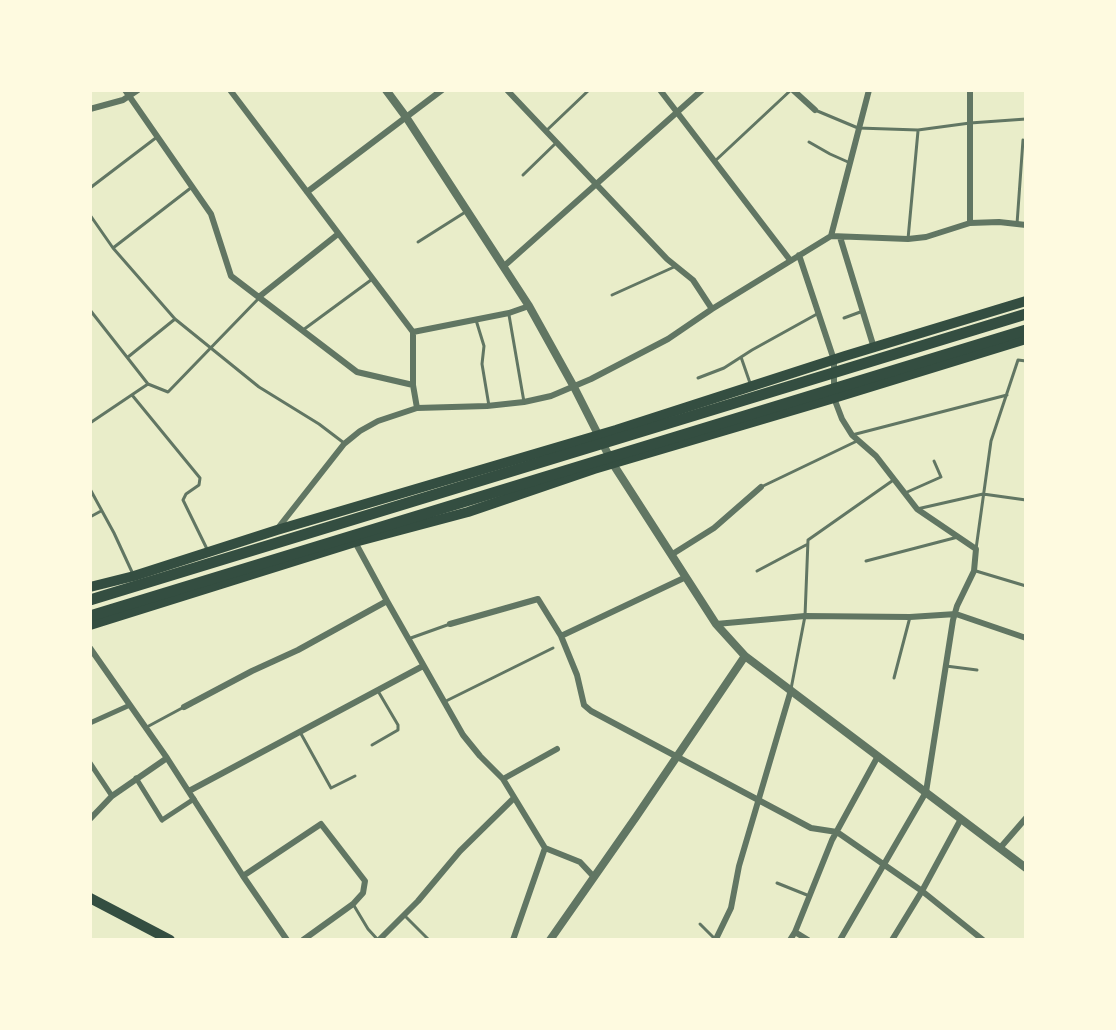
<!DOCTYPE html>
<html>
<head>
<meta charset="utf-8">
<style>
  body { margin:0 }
  #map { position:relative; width:1116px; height:1030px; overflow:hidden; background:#e9edc9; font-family:Commissioner,sans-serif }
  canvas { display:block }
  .frame { position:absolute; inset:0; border:92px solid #fefae0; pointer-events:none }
</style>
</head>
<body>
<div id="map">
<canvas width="1116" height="1030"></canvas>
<div class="frame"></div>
</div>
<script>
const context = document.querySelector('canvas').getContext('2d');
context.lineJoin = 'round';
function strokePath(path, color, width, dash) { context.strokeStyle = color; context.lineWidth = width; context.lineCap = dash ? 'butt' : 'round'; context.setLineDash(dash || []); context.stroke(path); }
strokePath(new Path2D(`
  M815,110L858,128L918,130L970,123L1026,119
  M546,131L589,90
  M809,142L830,154L848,162
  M715,161L791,90
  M523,175L557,142
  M90,188L157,137
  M90,215L113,248L175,319L259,387L319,424L344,443
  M1017,224L1023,140
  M908,239L918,131
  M418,242L467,211
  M113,248L192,187
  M612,295L674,267
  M90,310L148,384L168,392L260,297
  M509,315L524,402
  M844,318L863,311
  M476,320L484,346L482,364L489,406
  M303,330L371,280
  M128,357L175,319
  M741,357L750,383
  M698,378L724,368L752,350L817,314
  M132,395L200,478L199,485L186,494L183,500L207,549
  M90,423L148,384
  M852,435L1007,395
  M761,487L857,441
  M90,489L114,533L132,572
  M905,493L941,477L934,461
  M917,509L983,494L1026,500
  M90,517L101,511
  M976,549L991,441L1018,360L1026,361
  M866,561L958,537
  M757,571L806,545
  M976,571L1026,586
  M408,639L450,624
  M946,666L977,670
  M894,678L910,617
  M791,689L805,616L808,540L892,481
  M444,702L553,648
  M145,728L184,707
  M300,732L331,788L355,776
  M372,745L398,730V725L378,691
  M777,883L807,895
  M353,904L368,929L378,940
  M404,915L429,940
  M700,924L714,938`), '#617663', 3);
strokePath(new Path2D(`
  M90,723L130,705
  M90,763L112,796
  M136,778L162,820L194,799`), '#617663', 5);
strokePath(new Path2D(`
  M125,90L211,214L231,276L357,372L413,385
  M230,90L413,332V385L417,408
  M507,90L667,259L693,280L712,309
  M660,90L790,260
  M793,90L815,110
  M970,90V223
  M90,109L123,100L138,90
  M307,192L442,90
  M831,236L869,90
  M840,237L874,348
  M799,255L834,360V398L842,419L852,435L876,456L917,509L976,549L974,571L957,606L953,620L926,792L840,940
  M503,267L702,90
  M260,296L338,234
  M413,332L509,313L529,306
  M278,528L344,444L360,431L378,421L417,408L487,406L524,402L551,396L591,379L668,339L712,309L831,236L908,239L926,237L970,223L999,222L1026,225
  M355,542L387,601L463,735L480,756L503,779L545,848L580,862L594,877
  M671,555L714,528L761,487
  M450,624L538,599L561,636L577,675L584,705L591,711L811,828L837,832L922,891L983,940
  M716,624L805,616L910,617L956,614L1026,638
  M561,636L686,577
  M90,648L167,758L243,876L287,940
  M184,707L252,671L298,650L387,601
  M503,779L557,749
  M189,791L423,666
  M90,819L112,796L167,758
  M1000,848L1026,818
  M243,876L321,824L365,881L363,893L353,904L303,940
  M795,932L808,940
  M379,940L418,901L460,851L514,798
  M513,940L545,848
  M717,940L716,939L731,908L739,866L791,690
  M790,940L795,932L832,840L878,756
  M892,940L922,891L961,819`), '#617663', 6);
strokePath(new Path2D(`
  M386,90L406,117L529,306L574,387L613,464L716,624L745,656L1026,868
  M550,940L636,817L745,656`), '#617663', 8);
strokePath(new Path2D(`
  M90,898L170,940`), '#344e41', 10);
strokePath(new Path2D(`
  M90,587L134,576L277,530L616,430L845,356L1026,301
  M90,625L355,542L468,512L594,469L834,398L1026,339`), '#344e41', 10);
strokePath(new Path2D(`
  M90,600L1026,314
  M90,616L1026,330`), '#344e41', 11);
</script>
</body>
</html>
